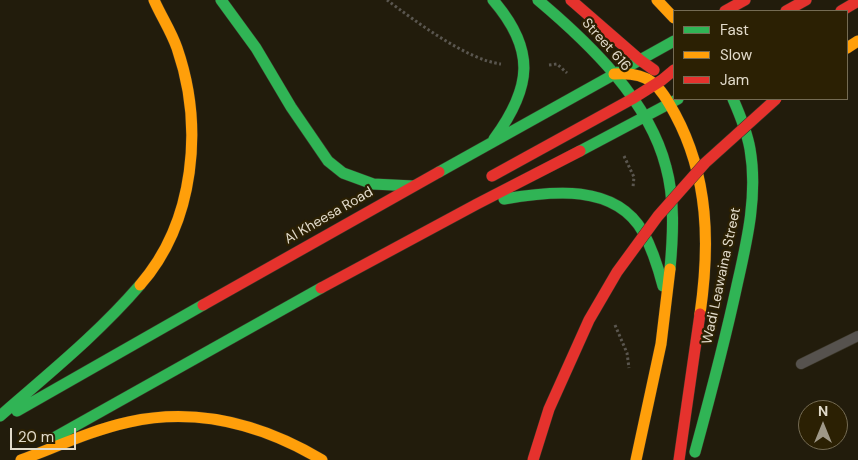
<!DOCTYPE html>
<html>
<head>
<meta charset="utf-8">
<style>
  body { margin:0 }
  #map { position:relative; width:858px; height:460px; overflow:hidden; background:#221c0c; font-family:"DM Sans",sans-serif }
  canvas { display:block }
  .legend { position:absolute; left:673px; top:10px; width:175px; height:90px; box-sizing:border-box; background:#2b2003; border:1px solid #746b53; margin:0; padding:6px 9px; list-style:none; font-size:15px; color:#e2dbcb }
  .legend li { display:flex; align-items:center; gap:10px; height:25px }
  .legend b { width:25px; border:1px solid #746b53 }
  .north { position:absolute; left:798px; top:400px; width:50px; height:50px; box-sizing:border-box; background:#2b2003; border:1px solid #746b53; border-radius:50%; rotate:0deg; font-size:14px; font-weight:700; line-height:20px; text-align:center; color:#e2dbcb }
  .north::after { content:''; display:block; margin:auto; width:18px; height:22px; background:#9f9888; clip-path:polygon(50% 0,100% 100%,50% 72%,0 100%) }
  .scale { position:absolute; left:10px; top:428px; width:66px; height:22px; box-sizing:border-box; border:2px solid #e2dbcb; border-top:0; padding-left:6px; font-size:15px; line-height:18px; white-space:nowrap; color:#e2dbcb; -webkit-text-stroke:4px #2b2003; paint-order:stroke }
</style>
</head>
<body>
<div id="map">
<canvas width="858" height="460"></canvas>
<ul class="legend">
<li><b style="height:6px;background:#30b455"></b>Fast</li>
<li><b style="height:6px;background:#ff9f0a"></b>Slow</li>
<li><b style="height:6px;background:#e5322d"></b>Jam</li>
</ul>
<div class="north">N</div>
<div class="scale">20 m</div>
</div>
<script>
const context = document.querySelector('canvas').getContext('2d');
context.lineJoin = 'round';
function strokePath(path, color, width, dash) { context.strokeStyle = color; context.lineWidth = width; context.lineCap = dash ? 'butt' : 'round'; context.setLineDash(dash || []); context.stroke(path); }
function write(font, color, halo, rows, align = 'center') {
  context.font = font + ' "DM Sans",sans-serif'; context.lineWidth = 4.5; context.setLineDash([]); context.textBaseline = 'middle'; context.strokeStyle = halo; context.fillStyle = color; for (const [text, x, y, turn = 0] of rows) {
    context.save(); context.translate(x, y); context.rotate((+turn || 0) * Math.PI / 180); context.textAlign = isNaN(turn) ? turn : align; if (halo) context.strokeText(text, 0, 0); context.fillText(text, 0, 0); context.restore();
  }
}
const lane = new Path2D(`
  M801,364L858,336`);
const fast = new Path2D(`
  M221,0L256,48L291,107L328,161L343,173L373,184L413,186
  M493,0C536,50 532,87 494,139
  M538,0C589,43 649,100 666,167C675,199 673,236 670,269
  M580,151L678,99
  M439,172L674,41
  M504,199C551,191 615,183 643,232C653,250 658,267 663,286
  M17,411L203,305
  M0,416C48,374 98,334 140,285
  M50,440L321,288
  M695,452C710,397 725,341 737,285C747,241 758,195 750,149C747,132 740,115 733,99`);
const slow = new Path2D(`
  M657,0L674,18
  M847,48L858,41
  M614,74C650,71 659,85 675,114C709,177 710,245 700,314
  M140,285C195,222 204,126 177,48C171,31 161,16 154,0
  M21,460C56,447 92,430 129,422C197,407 263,425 322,460
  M636,460L661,344L670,269`);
const jam = new Path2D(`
  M571,0L640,60L654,70
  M725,11L745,0
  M786,11L806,0
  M841,11L858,1
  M492,176L632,99L662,80L674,70
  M321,288L477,204L580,151
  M203,305L439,172
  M679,460L700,314`);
strokePath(lane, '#3b3628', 11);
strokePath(fast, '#3b3628', 12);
strokePath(slow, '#3b3628', 12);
strokePath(jam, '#3b3628', 12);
strokePath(new Path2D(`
  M387,0C415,21 467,60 501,64
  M549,65L557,64L567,73
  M624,156L634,177L633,187
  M615,325L627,353L629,368`), '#5a564f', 3, [2.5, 2.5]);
strokePath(lane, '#56524e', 10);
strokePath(fast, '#30b455', 11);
strokePath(slow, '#ff9f0a', 11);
strokePath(jam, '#e5322d', 11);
const jamBridge = new Path2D(`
  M533,460L549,409L589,320L617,272L658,216L705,163L776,99`);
strokePath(jamBridge, '#3b3628', 12, []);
strokePath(jamBridge, '#e5322d', 11);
write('14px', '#e2dbcb', '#2b2003', [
  ["Street 616",606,45,48],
  ["Al Kheesa Road",329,216,-30],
  ["Wadi Leawaina Street",722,276,-78]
]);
</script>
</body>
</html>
